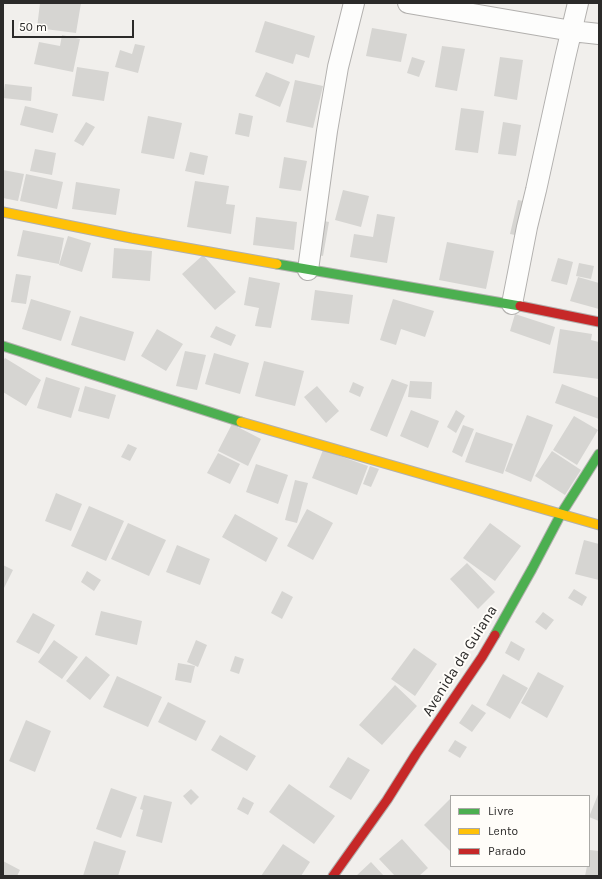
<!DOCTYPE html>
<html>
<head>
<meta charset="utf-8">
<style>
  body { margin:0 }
  #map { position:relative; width:602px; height:879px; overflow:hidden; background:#f1efec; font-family:Karla,sans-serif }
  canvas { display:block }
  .frame { position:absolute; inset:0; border:4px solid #2b2a29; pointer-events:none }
  .legend { position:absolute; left:450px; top:795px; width:140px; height:72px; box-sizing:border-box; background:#fffdf9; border:1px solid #aaa9a6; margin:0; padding:5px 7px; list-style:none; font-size:12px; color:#2b2a29 }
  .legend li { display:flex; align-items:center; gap:8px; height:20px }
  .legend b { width:20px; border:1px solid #aaa9a6 }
  .scale { position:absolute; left:12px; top:20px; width:122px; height:18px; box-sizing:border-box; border:2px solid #2b2a29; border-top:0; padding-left:5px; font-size:12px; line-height:14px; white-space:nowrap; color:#2b2a29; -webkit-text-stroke:3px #fffdf9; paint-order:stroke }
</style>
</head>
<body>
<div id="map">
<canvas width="602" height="879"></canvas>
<div class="frame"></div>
<ul class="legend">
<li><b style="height:5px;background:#4caf50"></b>Livre</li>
<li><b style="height:5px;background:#ffc107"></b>Lento</li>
<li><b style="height:5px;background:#c62828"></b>Parado</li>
</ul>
<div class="scale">50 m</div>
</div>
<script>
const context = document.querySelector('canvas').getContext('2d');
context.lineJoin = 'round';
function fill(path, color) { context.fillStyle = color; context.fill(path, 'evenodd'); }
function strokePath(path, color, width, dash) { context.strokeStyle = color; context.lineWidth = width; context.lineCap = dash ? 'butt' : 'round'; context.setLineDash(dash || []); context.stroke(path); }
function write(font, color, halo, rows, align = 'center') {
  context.font = font + ' Karla,sans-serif'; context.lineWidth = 4; context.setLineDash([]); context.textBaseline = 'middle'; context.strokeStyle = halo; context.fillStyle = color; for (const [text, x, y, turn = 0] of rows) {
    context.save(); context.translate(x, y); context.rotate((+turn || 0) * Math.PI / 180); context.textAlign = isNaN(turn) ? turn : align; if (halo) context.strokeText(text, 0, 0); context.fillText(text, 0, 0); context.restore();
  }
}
fill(new Path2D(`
  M40,3H81L76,33L37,28Z
  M265,21L315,36L309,58L296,54L293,64L255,52Z
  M372,28L407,34L401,62L366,56Z
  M62,35L80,39L73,72L34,64L39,42L60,46Z
  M135,44L145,46L138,73L115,67L120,50L132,54Z
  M442,46L465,49L457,91L435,87Z
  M412,57L425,61L419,77L407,73Z
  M500,57L523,60L517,100L494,96Z
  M77,67L109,72L104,101L72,96Z
  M266,72L290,82L280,107L255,96Z
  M295,80L323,86L313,128L286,122Z
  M5,84L32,87L31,101L3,98Z
  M25,106L58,114L53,133L20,125Z
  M461,108L484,111L478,153L455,150Z
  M239,113L253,116L249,137L235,134Z
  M148,116L182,123L174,159L141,153Z
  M86,122L95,127L83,146L74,141Z
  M503,122L521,125L516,156L498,154Z
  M35,149L56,153L52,175L30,171Z
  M190,152L208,156L204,175L185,171Z
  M284,157L307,161L301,191L279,188Z
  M3,170L24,174L18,201L3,198Z
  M26,174L63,182L57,209L20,201Z
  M195,181L229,186L226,204L235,205L231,234L187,227Z
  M76,182L120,189L116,215L72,209Z
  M343,190L369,196L361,227L335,220Z
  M518,200L528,202L520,236L510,234Z
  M377,214L395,217L387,263L350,257L354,234L373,237Z
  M256,217L297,222L294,250L253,245Z
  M319,220L329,222L323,256L313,254Z
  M23,230L64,238L59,264L17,256Z
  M68,236L91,243L82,272L59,265Z
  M447,242L494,251L486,289L439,280Z
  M114,248L152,251L150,281L112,278Z
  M203,255L236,292L215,310L182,274Z
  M558,258L573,262L567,285L551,281Z
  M579,263L594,266L591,279L576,276Z
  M16,274L31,276L26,304L11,302Z
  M249,277L280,283L271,328L255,326L259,308L244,305Z
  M578,277L599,283V309L570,301Z
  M315,290L353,295L349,324L311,320Z
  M31,299L71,311L61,341L22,329Z
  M393,299L434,311L425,337L401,329L396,345L380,340Z
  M515,314L555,327L550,345L510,331Z
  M80,316L134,332L125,361L71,345Z
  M216,326L236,335L231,346L210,337Z
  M157,329L183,344L166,371L141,356Z
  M560,329L592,334L591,340L599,342V379L553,373Z
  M185,351L206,355L197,390L176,386Z
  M214,353L249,363L240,394L205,384Z
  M5,358L41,380L26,406L3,392V361Z
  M264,361L304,371L295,406L255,396Z
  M46,377L80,388L71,418L37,408Z
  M392,379L408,385L387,437L370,430Z
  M410,381L432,382L431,399L408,397Z
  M353,382L364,387L360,397L349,392Z
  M562,384L599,398V419L555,403Z
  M85,386L116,395L109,419L78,411Z
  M317,386L339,411L326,423L304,397Z
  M411,410L439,421L428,448L400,436Z
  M456,410L465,416L456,433L447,427Z
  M527,415L553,425L531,482L505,471Z
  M574,416L598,430L577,465L553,450Z
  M232,424L261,439L248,466L218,451Z
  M463,425L474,429L462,457L452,452Z
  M476,432L513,444L503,474L465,462Z
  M128,444L137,448L130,461L121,457Z
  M323,450L368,466L357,495L312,478Z
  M552,451L581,470L565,495L535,476Z
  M218,453L240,464L230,484L207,473Z
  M256,464L288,475L278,504L246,492Z
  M370,466L379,469L371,487L363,484Z
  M295,480L308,483L297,523L285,520Z
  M56,493L82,504L71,531L45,521Z
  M89,506L124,521L106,561L71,546Z
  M307,509L333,523L313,560L287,546Z
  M235,514L278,538L266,562L222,537Z
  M128,523L166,540L149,576L111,559Z
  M490,523L521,546L495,581L463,558Z
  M584,540L599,544V580L575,574Z
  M177,545L210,559L200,585L166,572Z
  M467,563L495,592L478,609L450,579Z
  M3,565L13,570L3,590Z
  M87,571L101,580L94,591L81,582Z
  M574,589L587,597L582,606L568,598Z
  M282,591L293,597L282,619L271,613Z
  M101,611L142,621L137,645L95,635Z
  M543,612L554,620L546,630L535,622Z
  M33,613L55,625L39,654L16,642Z
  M54,640L78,657L62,679L38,662Z
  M196,640L207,645L198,667L187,662Z
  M511,641L525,649L519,661L505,653Z
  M414,648L437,664L415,696L391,679Z
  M86,656L110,675L90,700L66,681Z
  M235,656L244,659L239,674L230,671Z
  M178,663L195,666L191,683L175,680Z
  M538,672L564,686L547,718L521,703Z
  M503,674L528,688L510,719L486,705Z
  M117,676L162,697L148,727L103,707Z
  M395,685L417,706L382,745L359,725Z
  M168,702L206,721L196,741L158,722Z
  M472,704L486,713L472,732L459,723Z
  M26,720L51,731L35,772L9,761Z
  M220,735L256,756L247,771L211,750Z
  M455,740L467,747L460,758L448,751Z
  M348,757L370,770L351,800L329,787Z
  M289,784L335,816L314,844L269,812Z
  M111,788L137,797L121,838L96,829Z
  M191,789L199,797L191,805L183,796Z
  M599,792V821L589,817Z
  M144,795L172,802L162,843L136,836L143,810L140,809Z
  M243,797L254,803L248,815L237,809Z
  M451,798V850L450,851L424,825Z
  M402,839L428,868L419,876H395L379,859Z
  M94,841L126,851L118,876H83Z
  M283,844L310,862L301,876H261Z
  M590,850L599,851V876H585L587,866H589Z
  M3,861L20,870L17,876H3Z
  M371,862L384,876H356Z`), '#d6d5d2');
const street = new Path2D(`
  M408,3L572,31L599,34
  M308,270L327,131L338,67L354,3
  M512,304L527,227L536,190L565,58L578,3`);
const fast = new Path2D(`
  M277,264L520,306
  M3,346L241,422
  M495,635L532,569L561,514L599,454`);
const slow = new Path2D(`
  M3,212L131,238L277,264
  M241,422L599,525`);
const jam = new Path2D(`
  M520,306L599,322
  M333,876L387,800L416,754L482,657L495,635`);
strokePath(street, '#b2b0ae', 22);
strokePath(fast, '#b2b0ae', 11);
strokePath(slow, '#b2b0ae', 11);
strokePath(jam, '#b2b0ae', 11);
strokePath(street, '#fdfdfc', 20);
strokePath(fast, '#4caf50', 9);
strokePath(slow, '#ffc107', 9);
strokePath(jam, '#c62828', 9);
write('15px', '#2b2a29', '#fffdf9', [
  ["Avenida da Guiana",460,661,-58]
]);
</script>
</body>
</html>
